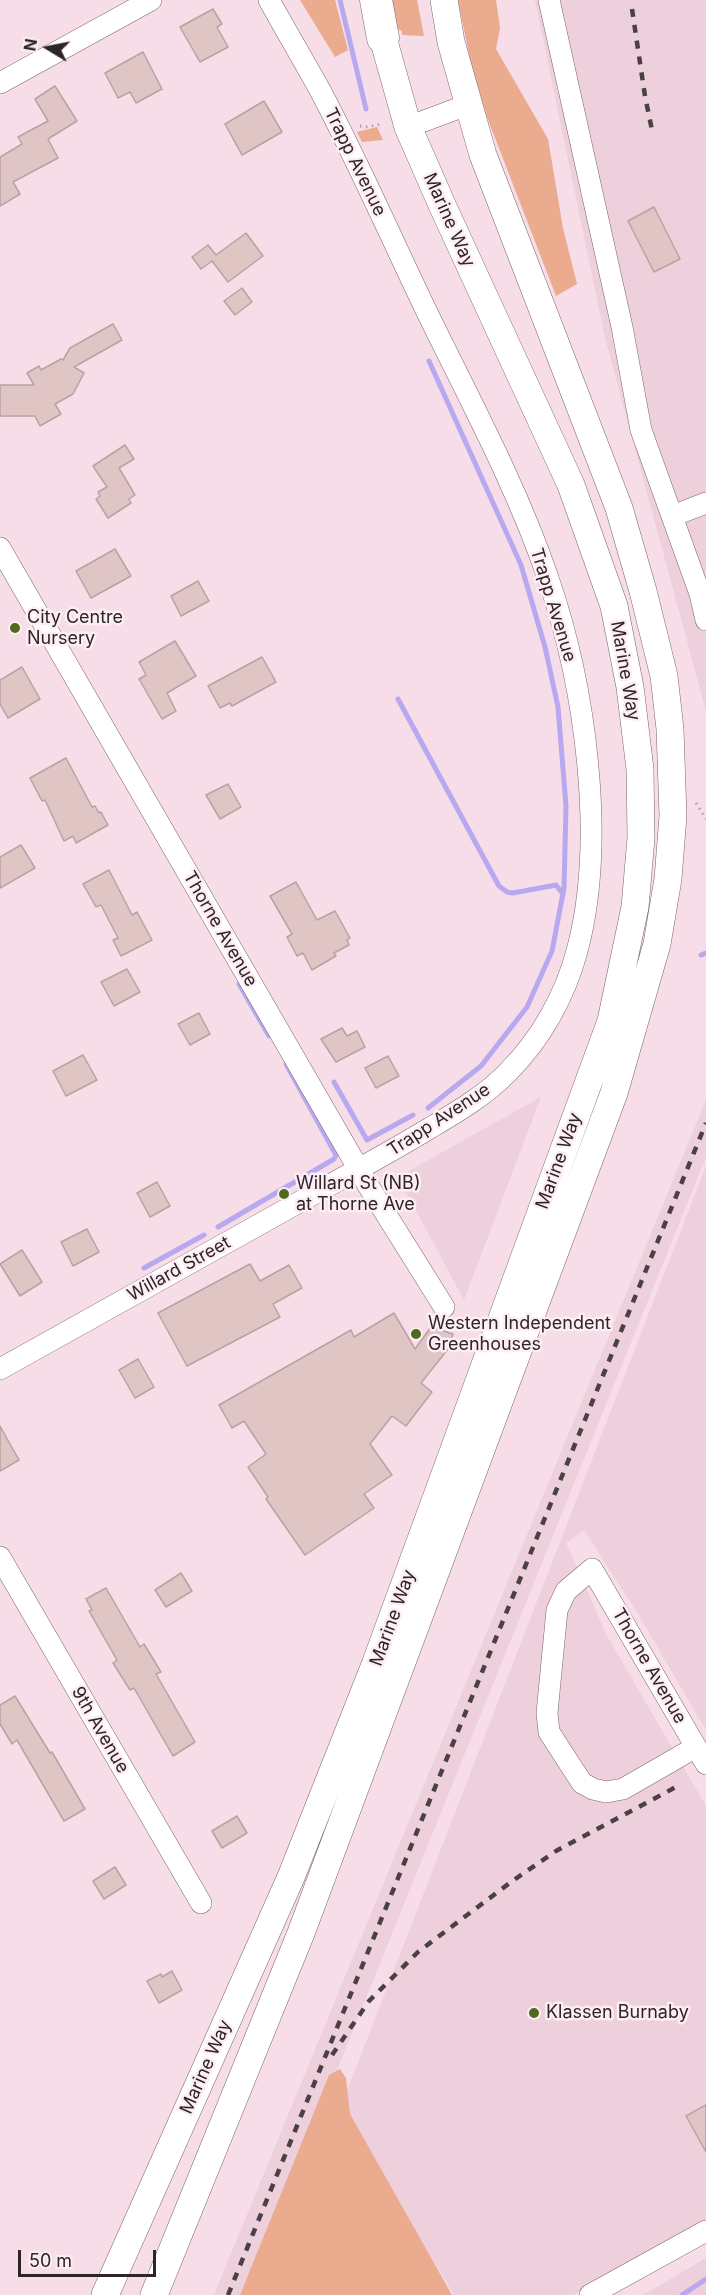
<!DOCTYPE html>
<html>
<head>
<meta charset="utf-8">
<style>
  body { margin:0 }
  #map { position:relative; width:706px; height:2295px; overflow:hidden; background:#f6dde8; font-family:Inter,sans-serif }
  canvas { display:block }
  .north { position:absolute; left:18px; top:18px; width:60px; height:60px; -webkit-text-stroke:4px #fdedf4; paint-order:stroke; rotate:280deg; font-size:16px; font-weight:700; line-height:24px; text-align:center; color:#2e2529 }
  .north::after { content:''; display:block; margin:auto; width:21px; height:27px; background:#2e2529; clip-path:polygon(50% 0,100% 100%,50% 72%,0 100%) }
  .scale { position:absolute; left:18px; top:2250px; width:138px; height:27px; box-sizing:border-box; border:3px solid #2e2529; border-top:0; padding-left:8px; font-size:18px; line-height:21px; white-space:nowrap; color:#2e2529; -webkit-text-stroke:4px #fdedf4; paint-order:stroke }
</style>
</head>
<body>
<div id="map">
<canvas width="706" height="2295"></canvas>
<div class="north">N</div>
<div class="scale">50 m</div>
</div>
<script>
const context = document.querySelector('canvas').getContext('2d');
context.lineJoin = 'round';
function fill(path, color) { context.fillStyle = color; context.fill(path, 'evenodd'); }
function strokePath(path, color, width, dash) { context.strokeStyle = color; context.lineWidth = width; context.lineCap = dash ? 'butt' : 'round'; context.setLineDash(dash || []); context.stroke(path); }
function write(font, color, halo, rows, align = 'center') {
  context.font = font + ' Inter,sans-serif'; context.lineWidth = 5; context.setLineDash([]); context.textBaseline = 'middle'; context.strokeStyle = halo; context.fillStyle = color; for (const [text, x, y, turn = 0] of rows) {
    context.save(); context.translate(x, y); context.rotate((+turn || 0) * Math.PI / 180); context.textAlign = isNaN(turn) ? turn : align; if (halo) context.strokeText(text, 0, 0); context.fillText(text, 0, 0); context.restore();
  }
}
fill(new Path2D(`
  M535,0H706V711L605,338Z
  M541,1097L464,1300L398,1177Z
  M706,1100V1157L246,2295H214Z
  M706,1166V1730L640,1617L584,1530L566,1543L607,1636L706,1806V2221L573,2295H454L340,2109Z
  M706,2258V2295H643Z`), '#eecfdc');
fill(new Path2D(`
  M300,0H335L348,50L335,57Z
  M392,0H417L424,36L402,35V31L397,29Z
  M458,0H496L500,28L496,49L548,139L563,228L577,284L556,296L487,117L471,64Z
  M377,127L383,140L362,142L357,132Z
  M340,2069L346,2078L350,2114L452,2295H240L329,2075Z`), '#ebab8f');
strokePath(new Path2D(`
  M340,0L366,109
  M398,699L499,886L507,892L513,893L556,885L563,894
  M701,955L706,953
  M239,984L269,1036
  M334,1082L367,1140L413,1115
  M428,1108L481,1066L527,1007L552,951L564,888L566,806L558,707L545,647L521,565L429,361
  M218,1227L334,1159L336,1155L286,1064
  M144,1268L204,1235
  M682,2295L706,2279`), '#b8a8f0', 5);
const building = new Path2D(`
  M213,9L222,24L217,27L228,47L200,62L180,27Z
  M143,52L162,89L136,103L130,92L118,98L105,73Z
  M55,86L77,121L48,139L58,158L13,182L20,194L0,206V157L22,144L18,137L48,121L35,99Z
  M264,101L282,132L242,155L225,124Z
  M654,207L680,259L654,272L628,221Z
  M246,233L263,256L228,282L212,261L201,269L192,257L208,245L216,255Z
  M242,288L252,302L235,315L224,301Z
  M113,324L122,340L74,367L84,373L73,394L55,404L61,414L40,426L35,416H0V385H34L27,373L39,366L41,370L61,359L63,360L70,348Z
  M125,445L134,459L119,468L135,495L129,499L131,503L108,518L96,499L100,496L98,492L107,487L93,466Z
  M115,549L131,576L91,598L76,571Z
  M198,581L209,601L181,616L171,596Z
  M175,641L196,676L167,693L176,711L162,719L139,679L146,675L139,662Z
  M262,657L276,682L232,706L230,703L220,708L208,686Z
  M22,667L40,699L8,718L0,704V680Z
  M66,758L92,807L95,806L99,813L101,812L108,825L76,843L73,836L64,841L45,800L42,801L30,778Z
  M228,784L241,807L220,819L206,795Z
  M21,845L35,868L0,888V857Z
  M109,870L132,915L137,912L152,940L121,956L113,940L118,938L101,905L96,907L83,884Z
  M296,882L317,920L335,911L350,938L347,940L349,945L334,953L336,956L312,970L303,953L297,956L287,937L292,934L270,896Z
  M127,969L140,992L114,1006L101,982Z
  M199,1013L210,1034L190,1045L178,1024Z
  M342,1028L347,1036L357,1031L365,1047L336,1062L321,1039Z
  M83,1055L97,1080L66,1096L53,1071Z
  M388,1056L399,1076L376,1088L365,1068Z
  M157,1182L170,1206L150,1217L137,1193Z
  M87,1229L99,1252L73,1266L61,1242Z
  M22,1250L42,1282L20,1296L0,1264Z
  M250,1264L260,1281L289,1265L302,1288L273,1304L280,1317L187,1366L158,1313Z
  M394,1313L415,1349L431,1327L453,1334L448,1349L421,1383L432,1392L406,1426L392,1416L370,1444L392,1475L364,1494L374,1508L305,1555L266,1499L268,1497L248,1467L266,1454L244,1421L232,1428L219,1405L351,1330L354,1337Z
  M138,1359L154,1387L135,1398L119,1370Z
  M0,1426L19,1460L0,1471Z
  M181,1573L192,1591L166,1607L155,1590Z
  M106,1588L140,1647L144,1644L161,1672L156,1674L195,1742L173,1756L134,1688L130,1690L113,1663L117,1660L89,1611L92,1610L86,1599Z
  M15,1696L50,1753L52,1752L85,1809L64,1821L17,1740L12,1744L0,1724V1705Z
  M237,1816L247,1833L222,1848L212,1831Z
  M115,1867L126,1885L104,1899L93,1881Z
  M172,1971L182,1990L159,2003L147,1981L161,1974L162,1977Z
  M706,2105V2152L686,2116Z`);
fill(building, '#e0c5c5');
strokePath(building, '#bba1a2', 1.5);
const minor = new Path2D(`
  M549,0L622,327L641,430L700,594L706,620
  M0,83L151,0
  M408,127L467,105
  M672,516L706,503
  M0,548L369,1187L444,1307
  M0,1369C110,1308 220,1246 330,1185C364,1166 397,1148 430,1128C457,1112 486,1095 508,1072C541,1039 565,996 577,951C607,840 585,685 548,578C516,484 467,395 424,306C390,235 358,162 321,92C304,61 286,31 269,0
  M0,1557L201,1903
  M696,1747L623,1789L606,1792L593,1789L582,1783L549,1732L547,1713L557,1610L566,1591L592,1569L696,1747L706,1764
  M590,2295L706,2231`);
const major = new Path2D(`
  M105,2295L291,1877L375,1665L611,1021L635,907L641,838L640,769L630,687L614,606L571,485L443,207L408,127L383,38L381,16
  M154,2295L301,1933L614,1093L657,944L668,879L673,816L670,729L664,676L643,591L619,508L483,155L451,42L444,0`);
const highway = new Path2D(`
  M376,0L383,38`);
strokePath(minor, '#7a656e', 22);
strokePath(major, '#7a656e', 28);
strokePath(highway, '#7a656e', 33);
strokePath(new Path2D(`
  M360,126L365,127L383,124
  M696,803L706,819`), '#b29ea7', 3, [1.5, 4.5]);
strokePath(minor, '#fff', 21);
strokePath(major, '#fff', 27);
strokePath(highway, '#fff', 32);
strokePath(new Path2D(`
  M632,9L645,96L653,135
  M332,2055L369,2001L418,1952L511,1882L556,1851L676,1787
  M228,2295L706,1123`), '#4b4045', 4.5, [8, 8]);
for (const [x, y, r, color] of [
  [15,628,6,"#4d6a1d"],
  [284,1194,6,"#4d6a1d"],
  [416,1334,6,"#4d6a1d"],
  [534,2013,6,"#4d6a1d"]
]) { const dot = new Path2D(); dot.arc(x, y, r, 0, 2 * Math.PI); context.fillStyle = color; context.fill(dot); strokePath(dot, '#fdedf4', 2); }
write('18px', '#2e2529', '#fdedf4', [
  ["Trapp Avenue",355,162,64],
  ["Marine Way",449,220,66],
  ["Trapp Avenue",553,605,73],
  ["Marine Way",625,671,80],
  ["Thorne Avenue",220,929,60],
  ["Trapp Avenue",439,1120,-33],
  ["Marine Way",559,1161,-70],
  ["Willard Street",179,1269,-29],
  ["Marine Way",393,1618,-70],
  ["Thorne Avenue",649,1666,60],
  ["9th Avenue",100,1730,60],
  ["Marine Way",206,2067,-66]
]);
write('18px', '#2e2529', '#fdedf4', [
  ["City Centre",27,618],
  ["Nursery",27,639],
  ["Willard St (NB)",296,1184],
  ["at Thorne Ave",296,1205],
  ["Western Independent",428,1324],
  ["Greenhouses",428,1345],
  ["Klassen Burnaby",546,2013]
], 'left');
</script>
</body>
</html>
